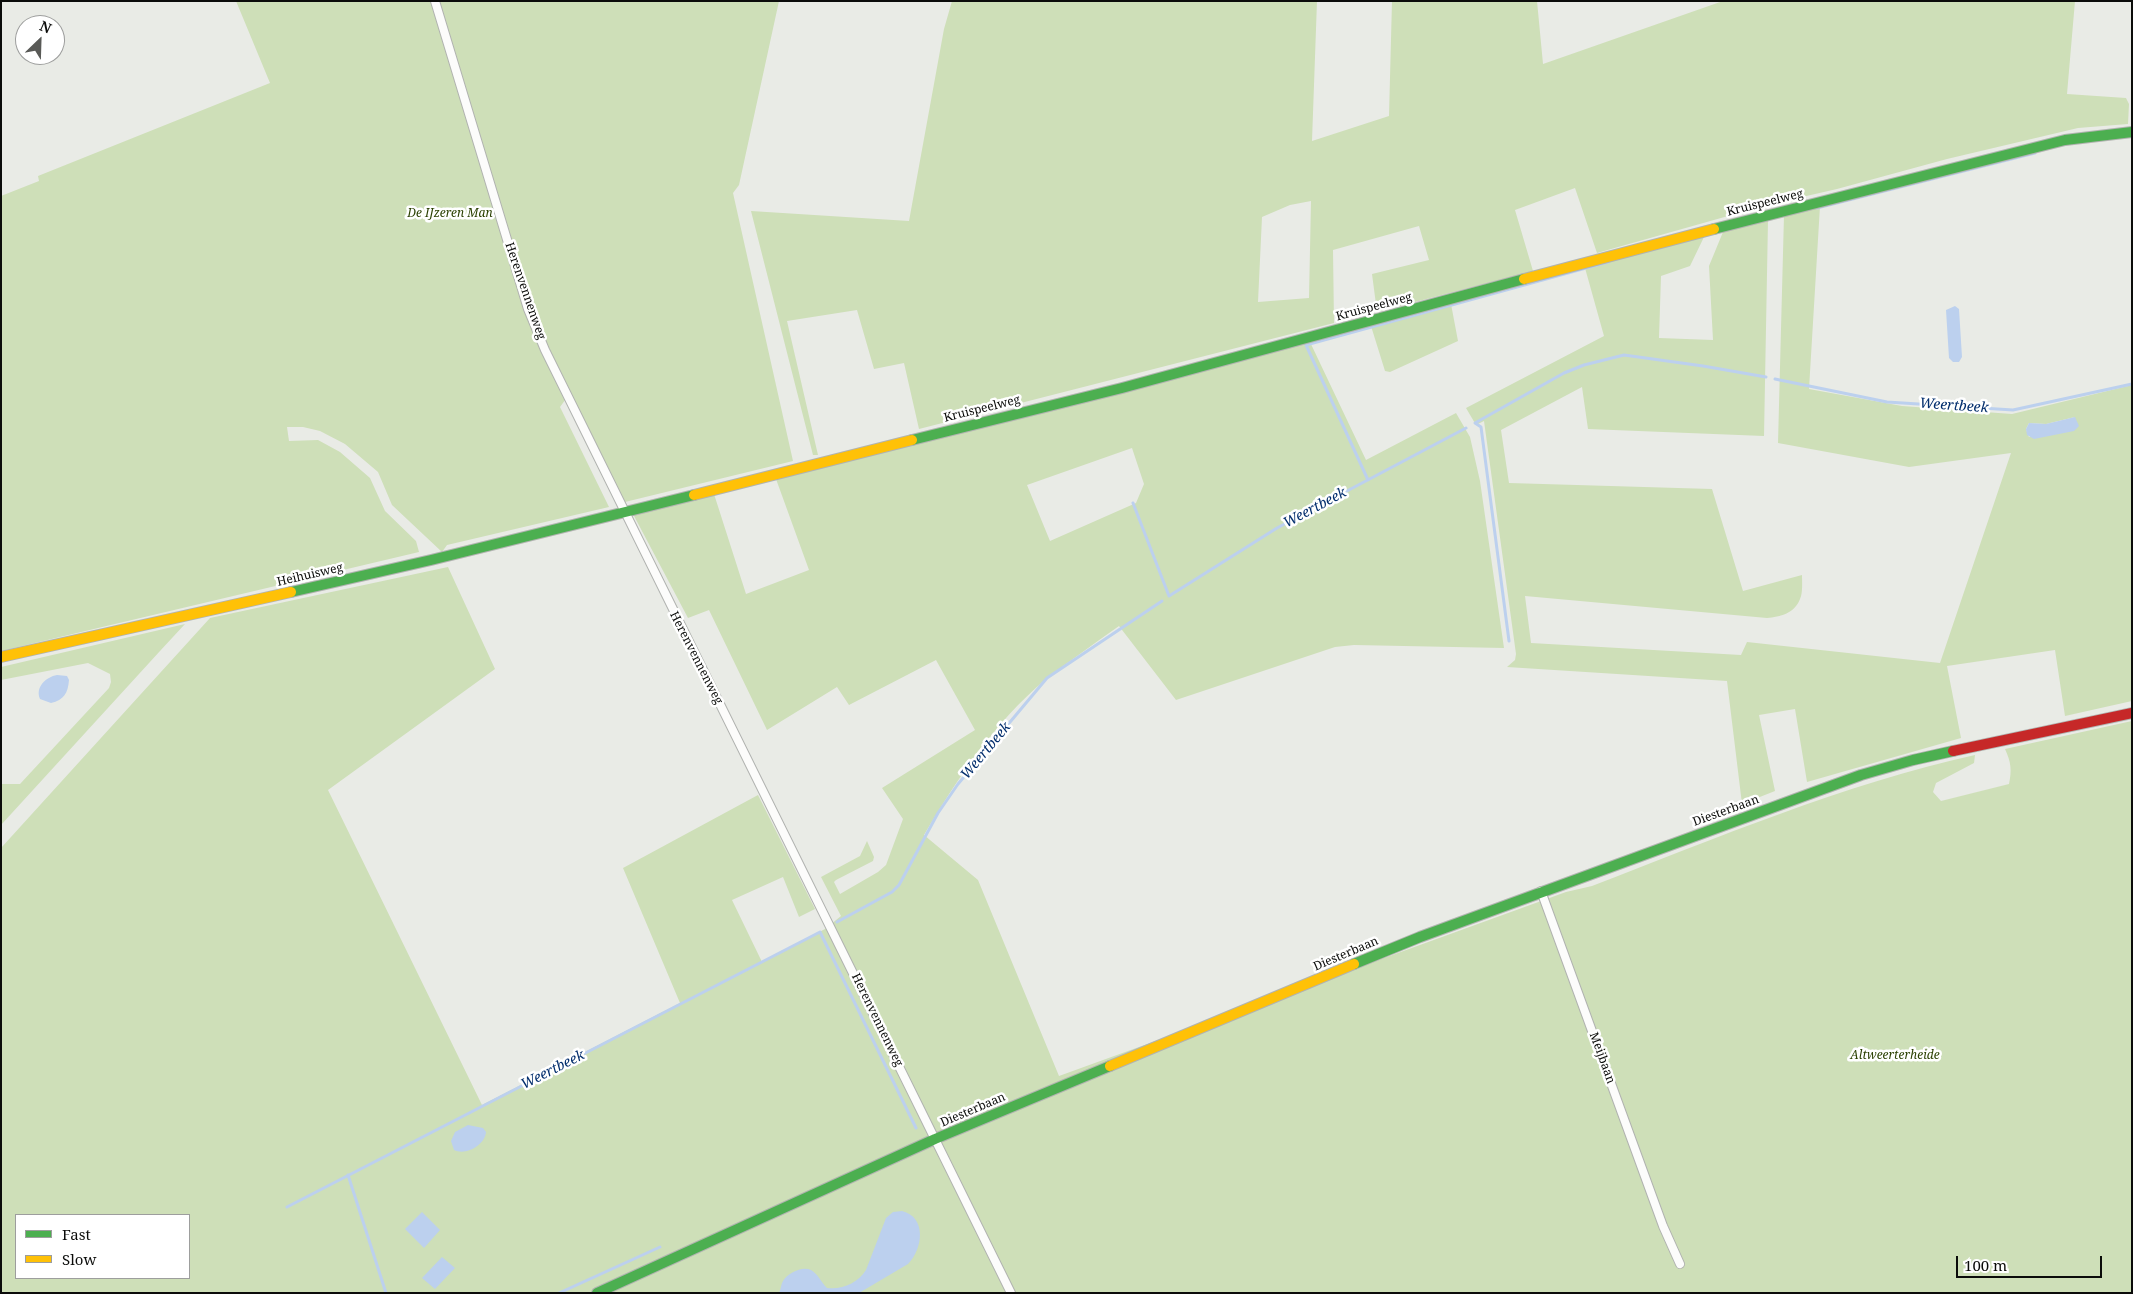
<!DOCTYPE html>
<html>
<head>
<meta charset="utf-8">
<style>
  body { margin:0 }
  #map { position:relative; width:2133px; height:1294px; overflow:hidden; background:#e9ebe6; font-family:"Noto Serif",serif }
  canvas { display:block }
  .frame { position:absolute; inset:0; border:2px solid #0b0c0a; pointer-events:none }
  .legend { position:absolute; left:15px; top:1214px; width:175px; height:65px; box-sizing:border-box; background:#fff; border:1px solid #9d9e9d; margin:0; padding:6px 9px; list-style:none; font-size:15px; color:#0b0c0a }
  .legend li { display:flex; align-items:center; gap:10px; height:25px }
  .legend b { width:25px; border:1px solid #9d9e9d }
  .north { position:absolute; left:15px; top:15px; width:50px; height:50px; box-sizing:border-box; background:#fff; border:1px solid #9d9e9d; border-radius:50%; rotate:24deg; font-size:14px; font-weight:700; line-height:20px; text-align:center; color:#0b0c0a }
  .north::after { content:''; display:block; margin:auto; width:18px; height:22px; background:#595a57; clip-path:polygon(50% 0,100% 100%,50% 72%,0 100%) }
  .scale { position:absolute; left:1956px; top:1256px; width:146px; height:22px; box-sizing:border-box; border:2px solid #0b0c0a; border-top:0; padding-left:6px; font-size:15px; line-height:18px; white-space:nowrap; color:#0b0c0a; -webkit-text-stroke:4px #fff; paint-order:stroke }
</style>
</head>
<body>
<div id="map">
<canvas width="2133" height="1294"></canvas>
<div class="frame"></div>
<ul class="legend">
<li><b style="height:6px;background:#4caf50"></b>Fast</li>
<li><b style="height:6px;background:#ffc107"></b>Slow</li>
</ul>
<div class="north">N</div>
<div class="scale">100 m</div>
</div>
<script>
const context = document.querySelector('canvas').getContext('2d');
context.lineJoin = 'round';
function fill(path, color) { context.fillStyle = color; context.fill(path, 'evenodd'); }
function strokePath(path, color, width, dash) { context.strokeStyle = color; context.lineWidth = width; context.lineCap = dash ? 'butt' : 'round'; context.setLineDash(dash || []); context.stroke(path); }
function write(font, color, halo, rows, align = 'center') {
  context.font = font + ' "Noto Serif",serif'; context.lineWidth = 5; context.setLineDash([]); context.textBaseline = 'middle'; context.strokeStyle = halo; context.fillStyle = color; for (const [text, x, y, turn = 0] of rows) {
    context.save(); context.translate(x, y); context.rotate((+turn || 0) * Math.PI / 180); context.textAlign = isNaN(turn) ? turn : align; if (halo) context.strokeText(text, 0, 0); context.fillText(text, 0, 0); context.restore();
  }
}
fill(new Path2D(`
  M236,1H779L739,185L733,193L793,461L625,502L568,396L560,407L609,507L447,545L442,552L392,505L378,472L345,444L320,431L303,427H287L289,441L318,440L340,452L370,478L385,511L416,541L419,552L1,651V196L39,181L38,176L270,83Z
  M952,1H1317L1312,141L1389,116L1392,1H1537L1543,64L1723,1H2075L2067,94L2126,98L2129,104L2128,124L2078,128L1947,159L1837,189L1767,205L1597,253L1575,188L1515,210L1533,271L1377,312L1372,274L1429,260L1419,226L1333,250L1334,323L919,429L904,363L874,369L857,310L787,321L818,455H813L751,211L909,221L944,29ZM1311,201L1309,298L1258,302L1262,217L1290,205Z
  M1820,206L1809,389L1902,406L2012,414L2132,385V701L2065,716L2055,650L1947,666L1961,738L1807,782L1795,709L1759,715L1775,791L1742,804L1727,681L1507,667L1515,660L1516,654L1484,421L1476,425L1466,408L1604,336L1585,268L1704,237L1690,266L1661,276L1659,338L1713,340L1709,266L1723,232L1768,220L1764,436L1588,429L1582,387L1501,430L1509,483L1712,489L1743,591L1802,575C1802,582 1803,593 1800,599C1795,613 1780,617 1767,618L1525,596L1531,643L1741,655L1747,642L1940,663L2011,453L1909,467L1778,443L1784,215ZM2075,417L2029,437L2026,429L2029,423L2046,424Z
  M1451,304L1458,341L1390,372L1385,371L1371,326Z
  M1310,342L1366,460L1456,413L1470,437L1480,481L1504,648L1354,645L1335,647L1176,700L1119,626C1094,644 1069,661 1045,680C995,722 957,779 924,835L978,880L1059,1076L1566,892L1592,886C1717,838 1844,784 1975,755L1974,763L1936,783L1933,792L1941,801L2009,784C2012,770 2011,762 2005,749L2132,721V1293H1V848L210,618L448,567L495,669L328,790L482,1105L680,1003L623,868L758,795L815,909L799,917L783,877L732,900L762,962L825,929L841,916L821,877L860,856L867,841L874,857L873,861L836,880L834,882L840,894L878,872L886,865L903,819L882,788L975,730L936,660L849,705L837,687L767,730L709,610L688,618L633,514L714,494L746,594L809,570L776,479ZM1132,448L1144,484L1136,503L1050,541L1027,485ZM16,1215H189V1278H16Z
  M185,624L160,651L1,825V784H20L109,688L111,682L110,674L88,663L1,680V667Z`), '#cedfb8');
fill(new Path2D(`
  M1955,306L1959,309L1962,357L1959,362H1953L1949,358L1946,310Z
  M2075,417L2079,426L2074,431L2034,439L2027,435L2026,429L2029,423L2046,424Z
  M57,675L67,676L69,680C68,693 64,700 51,703L40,699C35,687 46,677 57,675Z
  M468,1125L483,1128L486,1132C485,1145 466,1156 454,1150L451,1141L455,1132Z
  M902,1211C927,1217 923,1249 908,1264L859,1293H779C781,1289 781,1284 783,1281C788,1273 802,1266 811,1270C818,1274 821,1282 827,1288C842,1290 858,1283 866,1270L886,1218L893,1212Z
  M422,1212L440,1230L424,1248L405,1229Z
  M442,1257L455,1268L435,1289L422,1278Z`), '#bcd0ee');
strokePath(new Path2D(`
  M1817,208L2035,153
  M1775,379L1887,402L2013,410L2132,384
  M1368,480L1306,345L1608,262
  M1133,503L1169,596L1277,528L1466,428
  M1509,641L1481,427L1475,423L1564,373L1584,365L1624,355L1703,366L1766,377
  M837,922L892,892L899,885L938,813L958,784L1047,678L1162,601
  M348,1175L386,1293
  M287,1207L820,932L916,1128
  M559,1293L660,1247`), '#bcd0ee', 3);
const street = new Path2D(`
  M435,1L528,309L545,350L1011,1293
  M1541,891L1663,1226L1680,1264`);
const fast = new Path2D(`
  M1714,229L2065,140L2132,132
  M912,440L1122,388L1524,279
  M291,592L431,560L694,495
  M1354,964L1420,937L1861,775L1913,760L1953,751
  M597,1293L935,1139L1110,1066`);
const slow = new Path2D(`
  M1524,279L1714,229
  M694,495L912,440
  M1,657L291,592
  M1110,1066L1354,964`);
const jam = new Path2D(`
  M1953,751L2132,713`);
strokePath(street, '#b1b3b0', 10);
strokePath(fast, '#b1b3b0', 12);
strokePath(slow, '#b1b3b0', 12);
strokePath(jam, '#b1b3b0', 12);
strokePath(street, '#fcfcfb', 8);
strokePath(fast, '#4caf50', 10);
strokePath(slow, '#ffc107', 10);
strokePath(jam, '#c62828', 10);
write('12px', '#0b0c0a', '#fff', [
  ["Kruispeelweg",1765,203,-14],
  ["Herenvennenweg",525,291,71],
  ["Kruispeelweg",1374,307,-15],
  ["Kruispeelweg",982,409,-14],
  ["Heihuisweg",310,575,-13],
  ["Herenvennenweg",696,658,63],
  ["Diesterbaan",1726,811,-20],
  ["Diesterbaan",1346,954,-23],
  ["Herenvennenweg",877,1020,64],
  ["Meijbaan",1602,1058,70],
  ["Diesterbaan",973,1110,-23]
]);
write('italic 12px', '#2a4001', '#fff', [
  ["De IJzeren Man",450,214],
  ["Altweerterheide",1895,1056]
]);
write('italic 14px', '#032e6d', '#fff', [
  ["Weertbeek",1954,406,4],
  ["Weertbeek",1315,508,-28],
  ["Weertbeek",986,751,-50],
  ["Weertbeek",553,1070,-27]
]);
</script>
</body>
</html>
